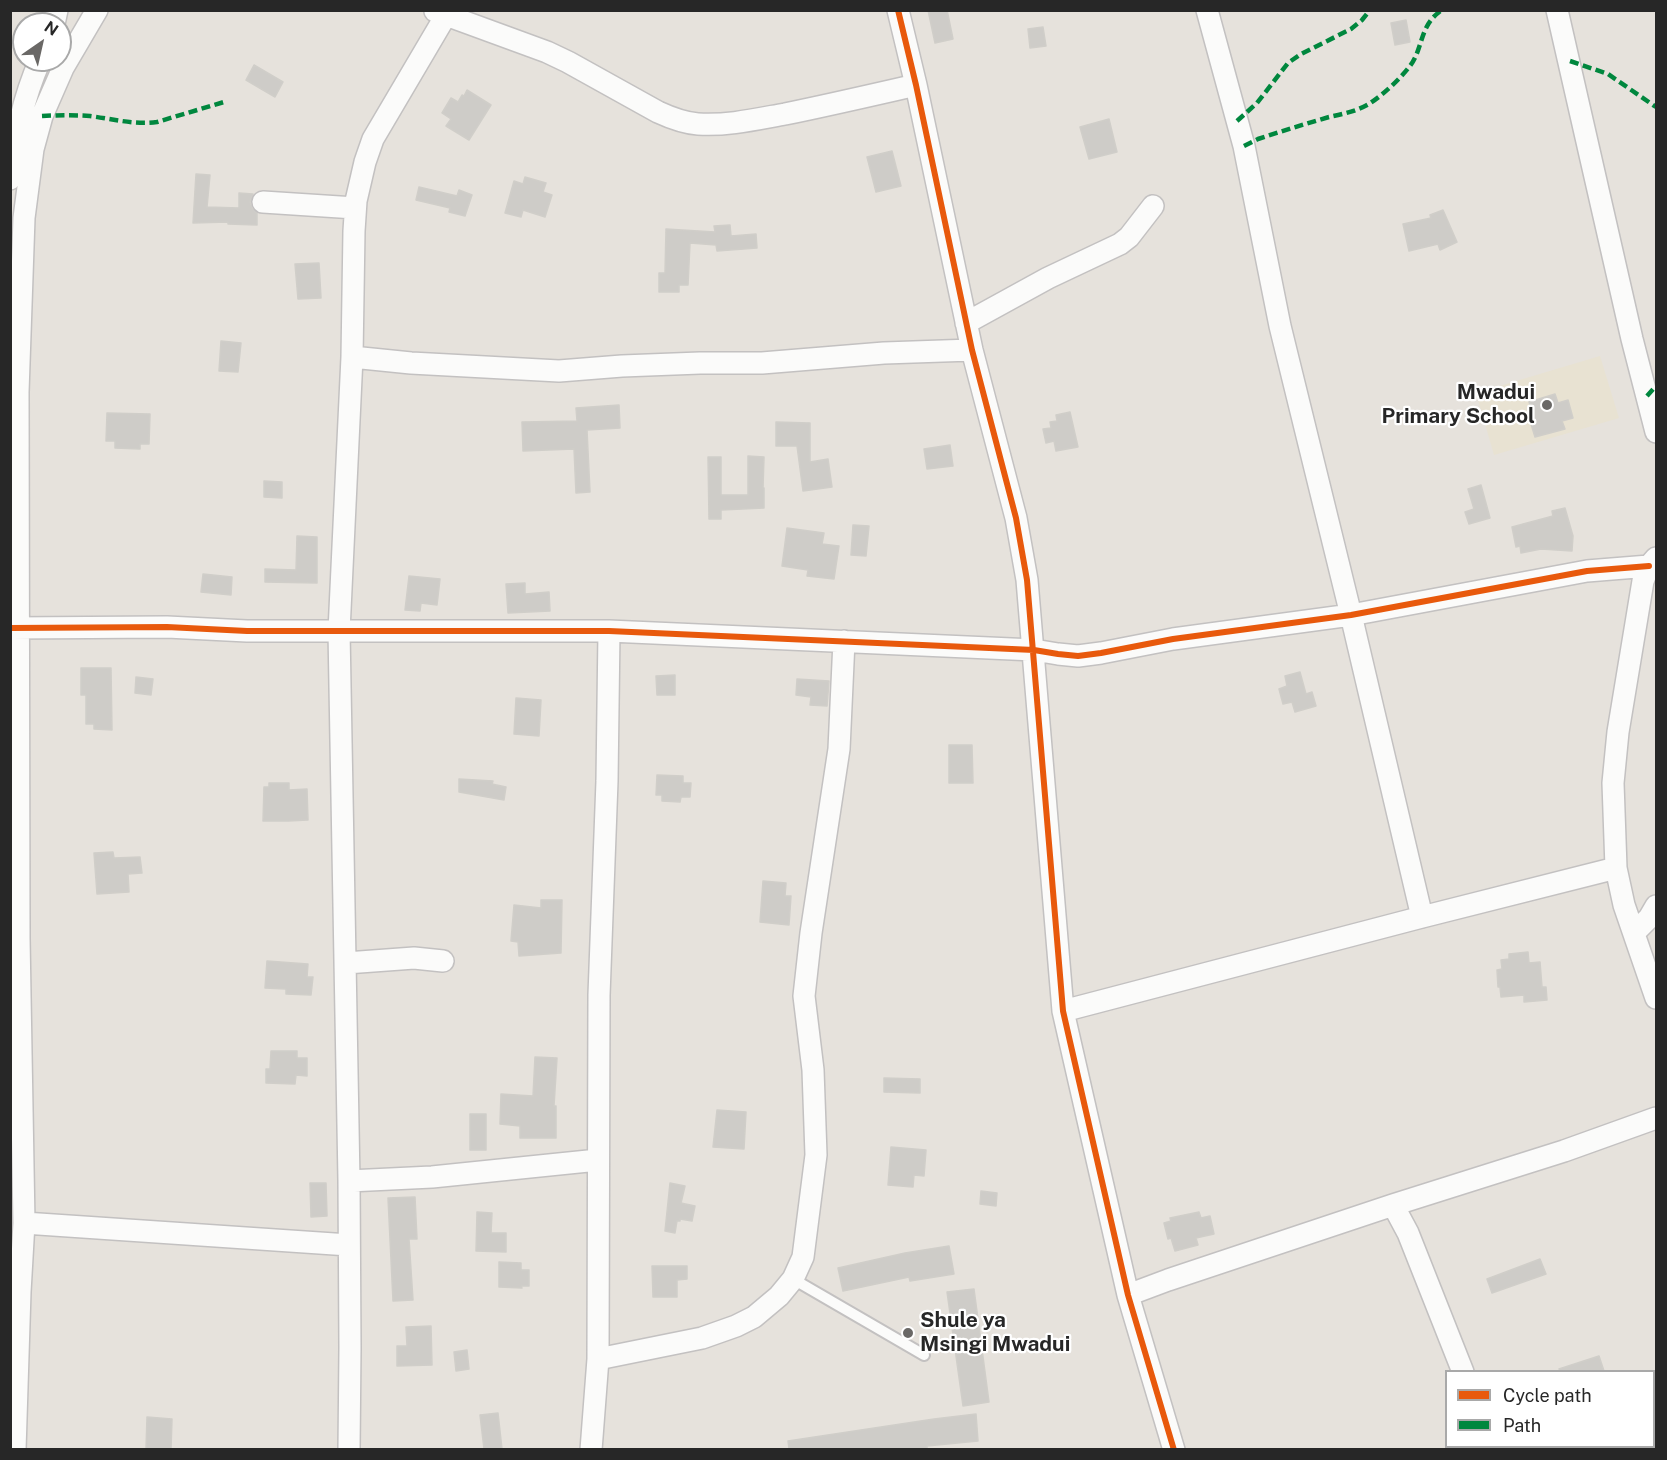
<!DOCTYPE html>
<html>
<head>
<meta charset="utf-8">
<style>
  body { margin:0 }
  #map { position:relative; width:1667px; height:1460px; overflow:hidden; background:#e6e2dc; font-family:"Public Sans",sans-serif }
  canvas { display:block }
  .frame { position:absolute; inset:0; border:12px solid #272727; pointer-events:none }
  .legend { position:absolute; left:1445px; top:1370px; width:210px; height:78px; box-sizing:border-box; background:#fff; border:2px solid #a9a9a9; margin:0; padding:8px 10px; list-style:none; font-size:18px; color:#272727 }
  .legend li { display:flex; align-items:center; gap:12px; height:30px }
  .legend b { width:30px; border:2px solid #a9a9a9 }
  .north { position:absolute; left:12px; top:12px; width:60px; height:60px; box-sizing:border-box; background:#fff; border:2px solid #a9a9a9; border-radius:50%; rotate:34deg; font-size:16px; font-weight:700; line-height:24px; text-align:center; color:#272727 }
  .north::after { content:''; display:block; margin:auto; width:21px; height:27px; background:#6a6866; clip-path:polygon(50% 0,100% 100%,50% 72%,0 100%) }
</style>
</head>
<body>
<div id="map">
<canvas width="1667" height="1460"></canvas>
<div class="frame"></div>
<ul class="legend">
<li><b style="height:8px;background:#e8590c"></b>Cycle path</li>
<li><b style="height:8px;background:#00873e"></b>Path</li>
</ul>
<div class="north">N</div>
</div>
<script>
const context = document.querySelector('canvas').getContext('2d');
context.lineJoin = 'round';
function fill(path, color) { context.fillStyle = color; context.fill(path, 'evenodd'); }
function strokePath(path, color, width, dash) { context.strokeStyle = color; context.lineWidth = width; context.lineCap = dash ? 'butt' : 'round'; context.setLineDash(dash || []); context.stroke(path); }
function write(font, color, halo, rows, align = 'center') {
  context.font = font + ' "Public Sans",sans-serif'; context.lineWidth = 4.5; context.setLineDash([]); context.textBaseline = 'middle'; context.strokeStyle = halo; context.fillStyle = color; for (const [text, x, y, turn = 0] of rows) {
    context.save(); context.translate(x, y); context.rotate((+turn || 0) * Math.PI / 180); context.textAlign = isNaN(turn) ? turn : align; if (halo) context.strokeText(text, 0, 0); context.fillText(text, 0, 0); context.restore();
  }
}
fill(new Path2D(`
  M1600,356L1619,418L1494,455L1476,393Z`), '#e8e2d2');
const building = new Path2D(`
  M928,10H947L953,39L935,43Z
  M1406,20L1410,42L1395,45L1391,23Z
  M1043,27L1046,46L1030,48L1028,29Z
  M254,65L283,82L275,97L246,80Z
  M467,90L491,105L469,140L446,126L451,119L442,113L451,98L458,102L462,95L464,96Z
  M1109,119L1117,152L1089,159L1080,127Z
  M892,151L901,186L876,192L867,157Z
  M196,174L210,175L207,207L239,208V193L253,194L250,202L252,208L257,213V225L228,224V222L193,223Z
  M525,177L546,183L543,192L552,195L545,217L523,210L521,217L505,213L514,181L523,184Z
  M419,187L457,196L459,190L472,195L465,216L449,212L450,208L416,200Z
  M1443,210L1457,242L1440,250L1438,244L1409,251L1403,224L1431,218L1430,215Z
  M730,225L731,236L756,234L757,248L717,251L716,245L690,243L688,285H679V292H659V273H665L666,229L715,232L714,226Z
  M319,263L321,298L298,299L295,264Z
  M221,341L241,343L238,372L219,371Z
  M1555,394L1558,403L1568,400L1573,418L1562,421L1565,429L1535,437L1531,424L1536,422L1529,402Z
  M619,405L620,428L587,430L590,492L576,493L574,449L523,451L522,422L577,421L576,408Z
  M1070,412L1078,447L1056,451L1054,441L1046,443L1043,429L1051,428L1050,422L1057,421L1056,415Z
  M107,413L150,414L149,444H140V449L115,448V441H106Z
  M776,422L810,423V462L828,459L832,487L803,491L797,446H776Z
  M950,445L953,466L927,469L924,449Z
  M748,456L764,457L763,488H764V508L721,510V519H709L708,457H721V495H748Z
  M264,481L282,482V498L264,497Z
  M1481,485L1490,518L1469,524L1465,512L1474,509L1468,489Z
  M1565,508L1573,536L1572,551L1541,549L1521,553L1520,546L1516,547L1512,527L1553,516L1552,511Z
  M853,525L869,526L866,556L851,555Z
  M787,528L824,533L822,544L839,546L834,579L807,576L808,570L782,566Z
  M297,536L317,537V583L265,582V569L296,570Z
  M203,574L232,577L231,595L201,592Z
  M409,576L440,579L437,605L421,603L420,611L405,610Z
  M525,583V594L549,592L550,611L508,613L506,584Z
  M81,668H111L112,730L94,729V724H86V695H81Z
  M1300,672L1306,694L1312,692L1316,706L1295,712L1292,702L1283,704L1279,689L1287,686L1285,676Z
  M675,675V695H657L656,676Z
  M136,677L153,679L151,695L135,693Z
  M797,679L829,681L827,706L810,705L811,697L796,695Z
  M516,698L541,700L539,736L514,734Z
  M949,745H972L973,783H949Z
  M657,775L683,776V783H691L690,797H681L680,802L662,801V795H656Z
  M459,779L493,781L492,784L506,787L504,800L459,792Z
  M269,783H289V790L307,789L308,820L288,821H263L264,787H269Z
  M113,852L114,858L140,857L142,873L128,874L129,892L97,894L94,853Z
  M763,881L786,883L785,896H791L789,925L760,922Z
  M541,900H562L561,953L519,956L518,942L511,941L514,905L541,908Z
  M1528,952L1529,963L1540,962L1542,987H1546L1547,1000L1524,1002V995L1501,997L1500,987H1498L1497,970L1502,969L1501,960L1509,959V954Z
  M267,961L308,964L307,977H313L311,995L286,994V989L265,988Z
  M271,1051H297V1058H307V1076L296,1075L295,1084L266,1083V1069H270Z
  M535,1057L557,1058L554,1106H556V1138H520V1126L500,1124L501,1094L533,1096Z
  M884,1078L920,1079V1093L884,1092Z
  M717,1110L746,1112L744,1149L713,1147Z
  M470,1114H486V1150H470Z
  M891,1147L926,1150L924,1176L914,1175L913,1187L888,1185Z
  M310,1183H326L327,1216L311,1217Z
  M670,1183L685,1186L681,1203L695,1206L692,1221L680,1219V1221H677L675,1233L665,1231Z
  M981,1191L997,1193L996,1206L980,1204Z
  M415,1197L417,1239H409L413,1300L393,1301L388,1198Z
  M477,1212L492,1213L491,1233H506V1252L476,1251Z
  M1199,1212L1201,1218L1210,1216L1214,1234L1196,1238L1198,1245L1175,1251L1171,1238L1168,1239L1164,1223L1171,1221L1170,1218Z
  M949,1246L954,1274L910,1281L909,1277L843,1291L838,1268L905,1253Z
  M1540,1259L1546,1274L1492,1293L1487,1279Z
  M499,1262L521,1263V1270H529V1286H521L522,1288L499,1287Z
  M652,1266H687V1279L677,1280V1297H653Z
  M974,1289L989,1402L963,1406L947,1292Z
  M431,1326L432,1365L397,1366V1346H407L406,1327Z
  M467,1350L469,1369L456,1371L454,1352Z
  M1599,1356L1604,1371H1560L1559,1369Z
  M498,1413L502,1449H484L480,1415Z
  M976,1414L978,1441L927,1446V1449H789L788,1441L934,1419Z
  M147,1417L172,1419L171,1449H146Z`);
fill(building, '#ceccc8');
strokePath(building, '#d0cec9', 1.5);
const lane = new Path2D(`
  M793,1279L924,1355`);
const street = new Path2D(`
  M898,10L916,85L972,350L1016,518L1027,580L1063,1011L1128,1295L1174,1450
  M1207,10L1244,146L1280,326L1351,615L1422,917
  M1557,10L1632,339L1656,432
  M435,11L547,52L568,62L658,112C671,118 684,123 698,124C727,126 757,119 785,114C829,105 872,95 916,85
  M54,24L57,10
  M10,179C16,136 22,101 40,60
  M263,202L355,208
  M966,323L1048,278L1120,244L1129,237L1153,206
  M352,357L411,363L559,371L622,366L700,363H762L884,353L972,350
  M1656,558L1649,566L1643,581L1618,732L1613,783L1616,868L1624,905L1656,998
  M10,628L167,627L247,631H609L1034,650L1058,654L1078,656L1101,653L1173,639L1351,615L1587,571L1649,566
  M1634,933L1649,918L1656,906
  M346,963L414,958L443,961
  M1063,1011L1422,917L1616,868
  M349,1181L432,1177L598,1160
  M1393,1205L1408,1233L1463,1372
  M24,1223L349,1245
  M1128,1295L1168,1280L1393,1205L1564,1151L1656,1118
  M598,1359L702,1338L736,1326L754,1317L779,1296L793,1279L803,1257L816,1155L813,1070L804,996L811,933L839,749L844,641
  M1491,1446L1492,1450
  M15,1450L20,1292L24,1223L19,938L18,392L24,218L33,149L42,116L63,68L97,10
  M349,1450L350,1348L349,1181L339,631L352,357L354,231L356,201L365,162L373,139L449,10
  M591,1450L598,1359L599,995L607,781L609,631`);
strokePath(lane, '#c3c1c1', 14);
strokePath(street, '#c3c1c1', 24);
strokePath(lane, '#fbfbfa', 10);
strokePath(street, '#fbfbfa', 21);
strokePath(new Path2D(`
  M1570,61L1608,74L1656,107
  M42,116C58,115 74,115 90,116C113,119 134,125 157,122L224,102
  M1237,121L1257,103L1288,63L1301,54L1351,29L1362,20L1370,10
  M1244,146L1258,139C1282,131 1305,124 1329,117C1343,114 1357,111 1369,104C1384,94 1399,80 1410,66C1424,47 1419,25 1442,10
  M1647,396L1656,386`), '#00873e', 4.5, [9, 4.5]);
strokePath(new Path2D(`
  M898,10L916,85L972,350L1016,518L1027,580L1063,1011L1128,1295L1174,1450
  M10,628L167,627L247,631H609L1034,650L1058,654L1078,656L1101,653L1173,639L1351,615L1587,571L1649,566`), '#e8590c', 6);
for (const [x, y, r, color] of [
  [1547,405,6,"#6a6866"],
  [908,1333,6,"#6a6866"]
]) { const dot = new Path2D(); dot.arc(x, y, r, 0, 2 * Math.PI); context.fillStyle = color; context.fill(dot); strokePath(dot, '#fff', 2); }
write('bold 21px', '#272727', '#fff', [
  ["Mwadui",1535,393],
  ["Primary School",1535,417],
  ["Shule ya",920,1321,"left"],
  ["Msingi Mwadui",920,1345,"left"]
], 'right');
</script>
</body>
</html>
